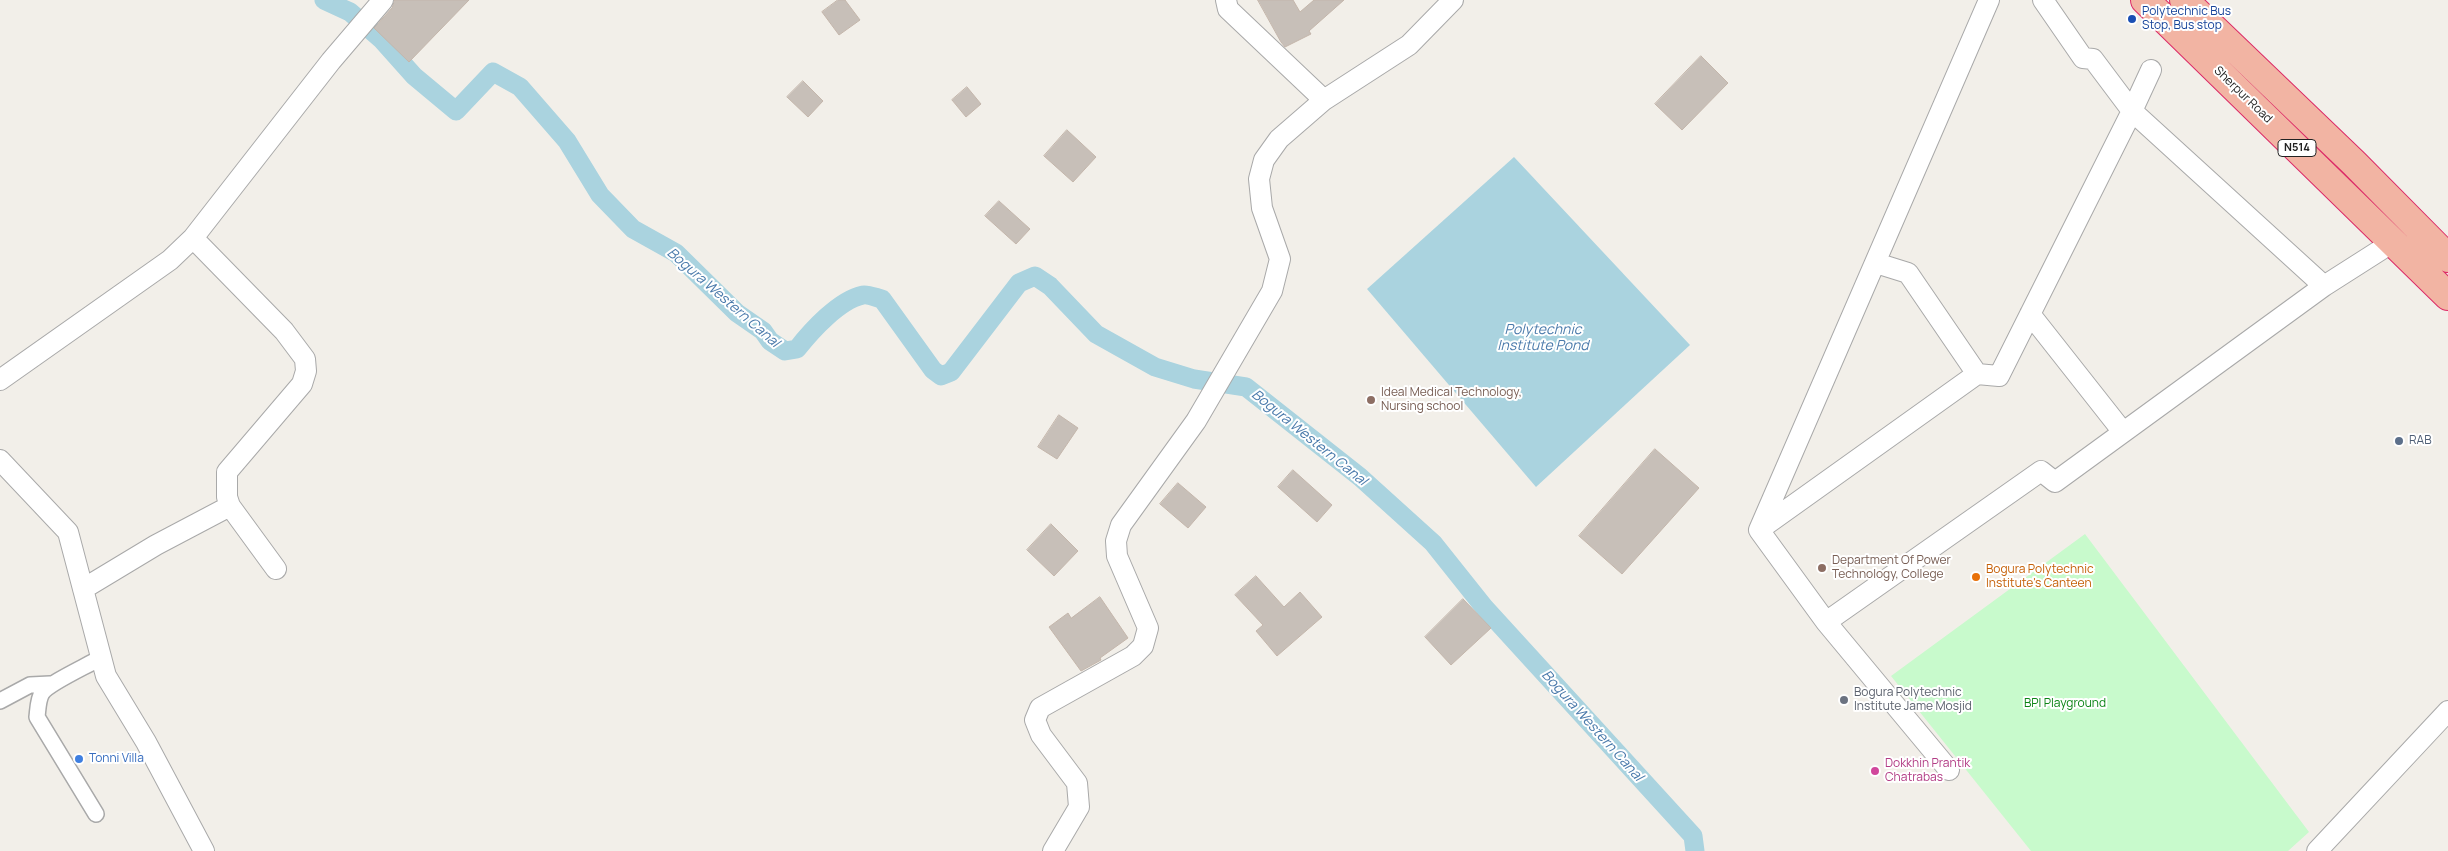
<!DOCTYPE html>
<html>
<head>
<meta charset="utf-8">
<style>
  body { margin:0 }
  canvas { display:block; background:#f2efe9 }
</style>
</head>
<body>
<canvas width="2448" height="851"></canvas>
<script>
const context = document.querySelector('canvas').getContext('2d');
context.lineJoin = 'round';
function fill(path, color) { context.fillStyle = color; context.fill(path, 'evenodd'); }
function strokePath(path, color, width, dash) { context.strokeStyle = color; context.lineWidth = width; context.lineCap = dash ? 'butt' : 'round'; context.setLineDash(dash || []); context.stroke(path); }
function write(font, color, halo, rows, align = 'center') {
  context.font = font + ' Manrope,sans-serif'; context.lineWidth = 4; context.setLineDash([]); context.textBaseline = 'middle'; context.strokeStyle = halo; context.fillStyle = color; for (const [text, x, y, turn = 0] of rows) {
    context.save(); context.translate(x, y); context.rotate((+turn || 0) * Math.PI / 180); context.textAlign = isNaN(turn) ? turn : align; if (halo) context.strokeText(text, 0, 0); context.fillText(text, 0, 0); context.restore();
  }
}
fill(new Path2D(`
  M2085,534L2309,832L2288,851H2031L1891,676Z`), '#c8facc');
fill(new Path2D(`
  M1514,157L1690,345L1536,487L1367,289Z`), '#aad3df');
strokePath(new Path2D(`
  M324,0L350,12L381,39L414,76L456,111L493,72L520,87L567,141L600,195L633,229L676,253L737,313L763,331L770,341L785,351L797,349C811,331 839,300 863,295C868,294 877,298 882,299L933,370L941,376L951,372L1019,283L1035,276L1050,286L1096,334L1155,367L1194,379L1246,387L1360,477L1433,543L1484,607L1693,836L1695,851`), '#aad3df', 19);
const building = new Path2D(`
  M395,0H469L409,62L374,28L392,8Z
  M838,0H845L860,20L839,35L822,12Z
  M1258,0H1293L1300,12L1314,0H1344L1309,31L1311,34L1285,47L1281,42Z
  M1701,56L1728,83L1682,130L1655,104Z
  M803,81L823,101L808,117L787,97Z
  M967,87L981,104L966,117L952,100Z
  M1067,130L1096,157L1073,182L1044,156Z
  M999,201L1030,229L1016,244L985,216Z
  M1059,415L1078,428L1057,459L1038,447Z
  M1655,449L1699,488L1622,574L1579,536Z
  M1293,470L1332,505L1317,522L1278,487Z
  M1178,483L1206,507L1188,528L1160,504Z
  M1051,524L1078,551L1054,576L1027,550Z
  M1256,576L1284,607L1300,592L1322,617L1277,656L1256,631L1263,625L1235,595Z
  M1100,597L1128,638L1100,658L1101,660L1081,671L1049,627L1068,613L1071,618Z
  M1463,599L1491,628L1451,665L1425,637Z`);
fill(building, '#c7bfb8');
strokePath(building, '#c4b6ab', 1);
const pedestrian = new Path2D(`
  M0,701L30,685L50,684
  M96,814L37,717C38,709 38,699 42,693C49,683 87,666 100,658`);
const minor = new Path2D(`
  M1226,0L1228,9L1324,100
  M2043,0L2083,58L2093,59L2132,111L2151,70
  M193,238L284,331L305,359L306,371L302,384L227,472V497L230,506L276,569
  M2030,314L2123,432
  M1977,374L1999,376L2132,111L2324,286
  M0,380L170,260L193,238L331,61L383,0
  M0,460L68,532L106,676L146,742L204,851
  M1760,529L1977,374L1908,273L1876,263
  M83,589L156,545L230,506
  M1826,622L2041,471L2055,482L2324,286L2393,242
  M1949,770L1826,622L1759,530L1989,0
  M1053,851L1079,807L1077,783L1041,735L1035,720L1040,708L1133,656L1143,646L1148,628L1117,556L1116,541L1121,525L1196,421L1272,291L1280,259L1262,208L1259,179L1264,160L1279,139L1324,100L1409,45L1453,0
  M2317,851L2448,711`);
const trunk = new Path2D(`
  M2145,0L2448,296
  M2184,0L2354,163L2448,258`);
strokePath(pedestrian, '#a9a9a9', 18);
strokePath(minor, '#a9a9a9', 22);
strokePath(trunk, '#dc2a67', 30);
strokePath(pedestrian, '#fff', 15);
strokePath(minor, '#fff', 20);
strokePath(trunk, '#f2b4a3', 28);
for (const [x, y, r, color] of [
  [2132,19,5,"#1a4fb4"],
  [1371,400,5,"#8d6e63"],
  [2399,441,5,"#5c6f8a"],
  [1822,568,5,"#8d6e63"],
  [1976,577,5,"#e8710a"],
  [1844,700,5,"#6b7280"],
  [79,759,5,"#3f7fe0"],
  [1875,771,5,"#d1479c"]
]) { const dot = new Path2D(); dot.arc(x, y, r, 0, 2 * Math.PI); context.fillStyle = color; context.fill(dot); strokePath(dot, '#fff', 2); }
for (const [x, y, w] of [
  [2297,148,38]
]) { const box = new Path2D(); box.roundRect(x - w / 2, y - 8.5, w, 17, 4); context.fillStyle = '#fff'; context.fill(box); strokePath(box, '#222', 1); }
write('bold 11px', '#222', null, [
  ["N514",2297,148]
]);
write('12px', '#164399', '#fff', [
  ["Polytechnic Bus",2142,12],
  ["Stop, Bus stop",2142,26]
], 'left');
write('12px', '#222', '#fff', [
  ["Sherpur Road",2243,95,44]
]);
write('12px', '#785e54', '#fff', [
  ["Ideal Medical Technology,",1381,393],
  ["Nursing school",1381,407],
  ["Department Of Power",1832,561],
  ["Technology, College",1832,575]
], 'left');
write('12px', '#4e5e75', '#fff', [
  ["RAB",2409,441]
], 'left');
write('12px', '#c56008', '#fff', [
  ["Bogura Polytechnic",1986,570],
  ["Institute's Canteen",1986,584]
], 'left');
write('12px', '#5b616d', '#fff', [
  ["Bogura Polytechnic",1854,693],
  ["Institute Jame Mosjid",1854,707]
], 'left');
write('12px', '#0c8416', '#fff', [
  ["BPI Playground",2065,704]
]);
write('12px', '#366cbe', '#fff', [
  ["Tonni Villa",89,759]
], 'left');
write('12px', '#b23c85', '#fff', [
  ["Dokkhin Prantik",1885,764],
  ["Chatrabas",1885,778]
], 'left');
write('italic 14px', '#4a7aab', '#fff', [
  ["Bogura Western Canal",723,298,41],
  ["Polytechnic",1543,330],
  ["Institute Pond",1543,346],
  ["Bogura Western Canal",1309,438,39],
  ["Bogura Western Canal",1592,726,48]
]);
</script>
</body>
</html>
